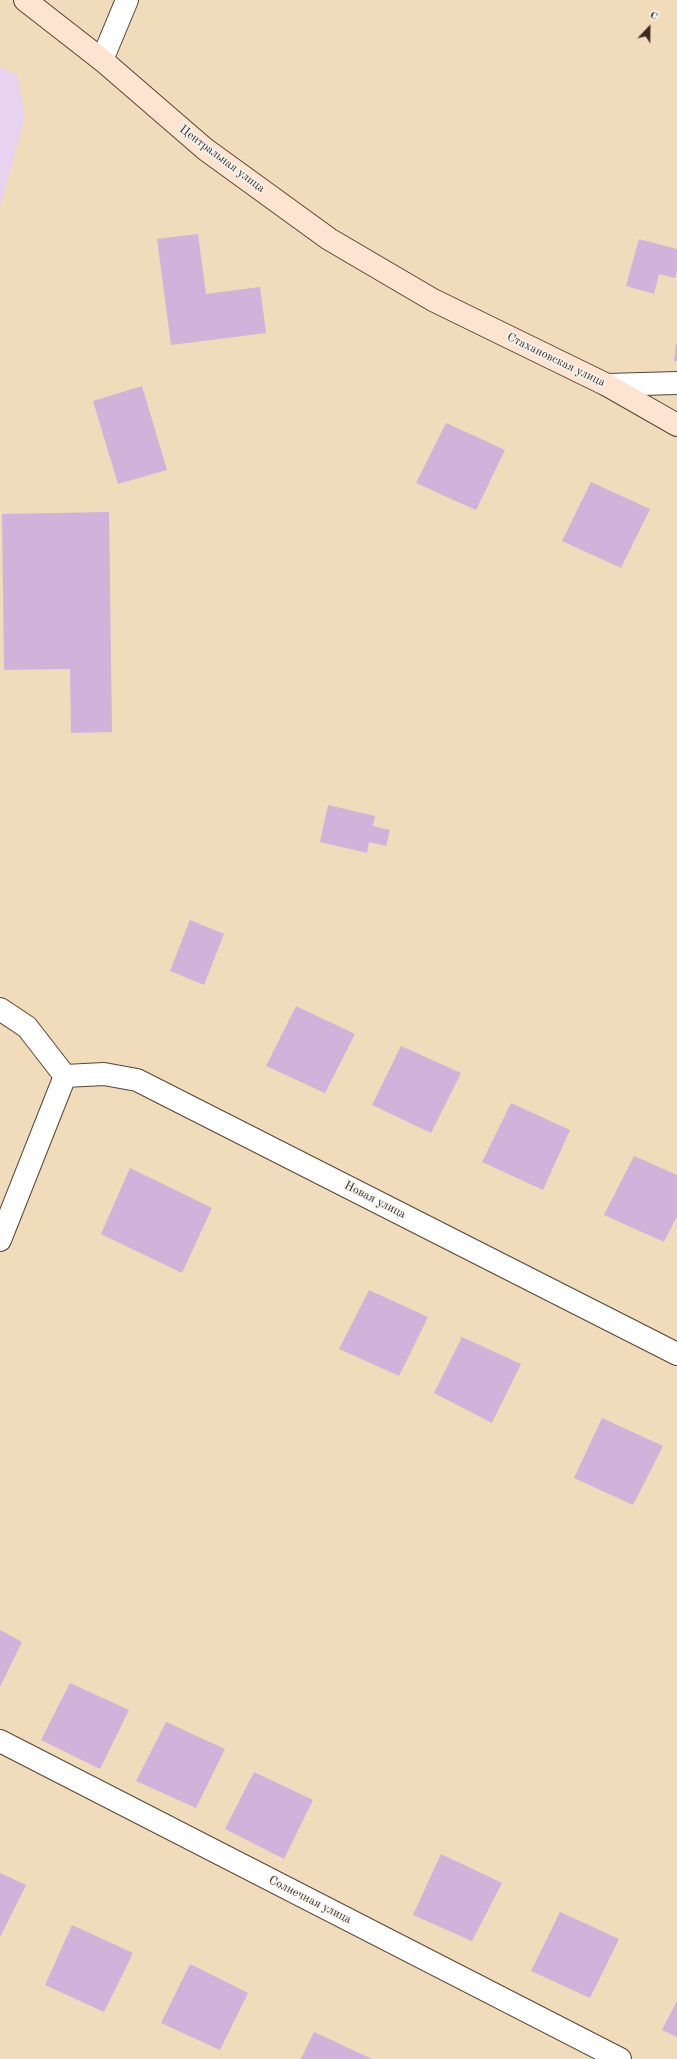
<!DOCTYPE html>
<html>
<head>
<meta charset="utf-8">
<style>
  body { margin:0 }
  #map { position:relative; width:677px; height:2059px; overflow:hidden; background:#f0dbba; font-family:"Old Standard TT",serif }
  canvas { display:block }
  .north { position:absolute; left:629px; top:8px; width:40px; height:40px; -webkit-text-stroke:3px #f6f6f2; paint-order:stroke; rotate:22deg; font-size:11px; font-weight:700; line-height:16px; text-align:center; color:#3b2a1e }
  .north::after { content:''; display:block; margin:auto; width:14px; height:18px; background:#3b2a1e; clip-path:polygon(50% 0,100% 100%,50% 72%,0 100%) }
</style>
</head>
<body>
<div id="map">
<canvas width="677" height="2059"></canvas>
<div class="north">С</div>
</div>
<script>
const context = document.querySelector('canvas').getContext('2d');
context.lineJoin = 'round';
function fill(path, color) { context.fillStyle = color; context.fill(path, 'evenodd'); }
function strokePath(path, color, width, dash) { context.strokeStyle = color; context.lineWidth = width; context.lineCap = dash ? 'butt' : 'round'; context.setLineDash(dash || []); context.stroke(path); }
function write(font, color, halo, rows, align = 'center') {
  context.font = font + ' "Old Standard TT",serif'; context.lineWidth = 3; context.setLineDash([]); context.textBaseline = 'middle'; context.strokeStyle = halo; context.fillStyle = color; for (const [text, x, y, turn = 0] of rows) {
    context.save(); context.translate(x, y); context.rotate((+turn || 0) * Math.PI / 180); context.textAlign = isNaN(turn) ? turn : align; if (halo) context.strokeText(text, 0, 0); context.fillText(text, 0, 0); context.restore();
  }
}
fill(new Path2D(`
  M0,67L17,75L25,116L0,207Z`), '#e7d2ef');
fill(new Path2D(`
  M198,234L206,294L260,287L266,333L171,345L157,239Z
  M639,239L677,249V271L675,278L659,274L654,294L626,286Z
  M676,344H677V361H674Z
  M142,386L167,470L118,484L93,401Z
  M446,423L505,450L476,510L416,483Z
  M591,482L650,509L621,568L562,541Z
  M109,512L112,732L71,733L70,669L4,670L2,514Z
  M328,805L375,816L373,826L390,830L386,846L369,842L367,853L320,842Z
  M190,920L224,934L204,985L170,971Z
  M296,1006L355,1034L325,1093L266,1066Z
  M401,1046L461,1073L431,1133L372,1105Z
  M511,1103L570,1130L543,1190L482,1162Z
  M634,1156L677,1175V1216L664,1242L604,1215Z
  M130,1168L212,1208L182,1273L101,1234Z
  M369,1290L428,1317L399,1376L339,1349Z
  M462,1337L521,1364L492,1423L434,1393Z
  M602,1418L663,1446L633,1505L574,1478Z
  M0,1630L22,1642L0,1687Z
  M70,1683L129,1710L100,1769L41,1740Z
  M166,1722L225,1749L196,1808L136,1781Z
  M254,1772L313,1800L284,1859L225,1829Z
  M441,1854L502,1883L472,1941L413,1915Z
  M0,1873L26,1885L0,1937Z
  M560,1912L619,1939L590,1998L531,1971Z
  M72,1925L133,1953L104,2012L45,1985Z
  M190,1964L248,1993L220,2050L161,2023Z
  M677,2001V2037L662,2030Z
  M314,2032L372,2059H301Z`), '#d2b2da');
const street = new Path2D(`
  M102,60L127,0
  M607,385L677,383
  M0,1009L27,1027L65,1076
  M65,1076L104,1074L137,1080L677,1354
  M0,1240L65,1076
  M0,1741L620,2059`);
const secondary = new Path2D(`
  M25,0L102,60L205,149L329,239L433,300L607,385L677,425`);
strokePath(street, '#564535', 24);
strokePath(secondary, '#564535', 24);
strokePath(street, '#fff', 22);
strokePath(secondary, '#fde4d0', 22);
write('12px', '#3b2a1e', '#f6f6f2', [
  ["Центральная улица",222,159,37],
  ["Стахановская улица",556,360,26],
  ["Новая улица",375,1200,27],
  ["Солнечная улица",310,1900,27]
]);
</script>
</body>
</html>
